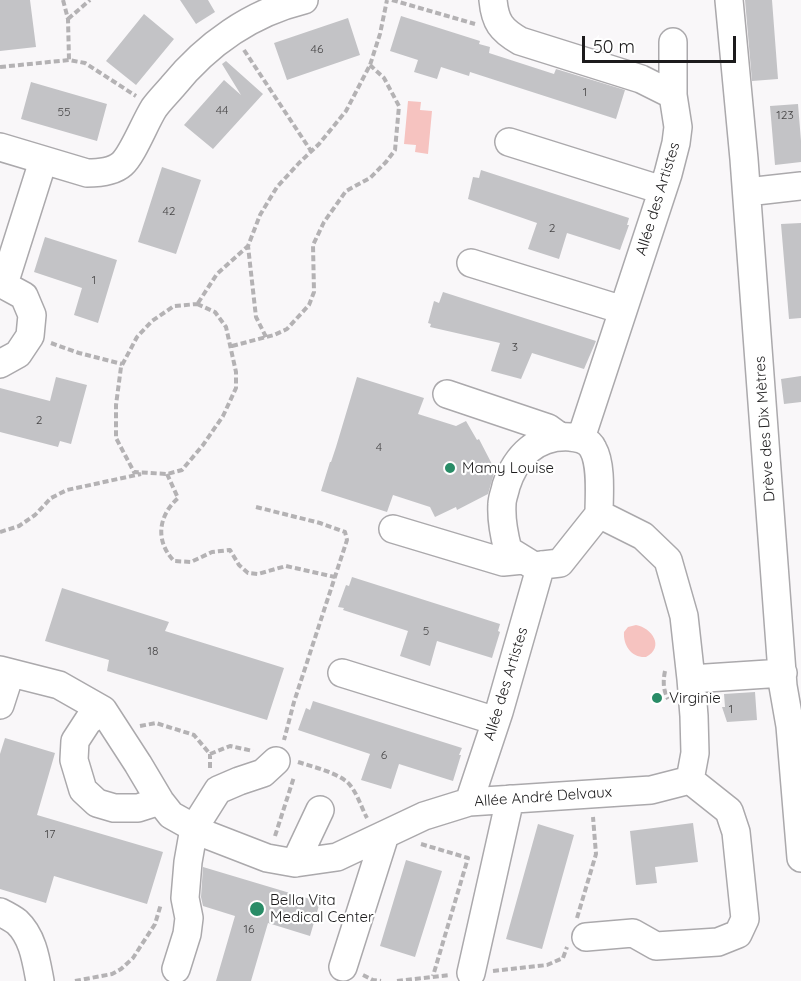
<!DOCTYPE html>
<html>
<head>
<meta charset="utf-8">
<style>
  body { margin:0 }
  #map { position:relative; width:801px; height:981px; overflow:hidden; background:#f9f7f9; font-family:Quicksand,sans-serif }
  canvas { display:block }
  .scale { position:absolute; left:582px; top:36px; width:154px; height:27px; box-sizing:border-box; border:3px solid #1c1b1c; border-top:0; padding-left:8px; font-size:18px; line-height:21px; white-space:nowrap; color:#1c1b1c; -webkit-text-stroke:4px #fff; paint-order:stroke }
</style>
</head>
<body>
<div id="map">
<canvas width="801" height="981"></canvas>
<div class="scale">50 m</div>
</div>
<script>
const context = document.querySelector('canvas').getContext('2d');
context.lineJoin = 'round';
function fill(path, color) { context.fillStyle = color; context.fill(path, 'evenodd'); }
function strokePath(path, color, width, dash) { context.strokeStyle = color; context.lineWidth = width; context.lineCap = dash ? 'butt' : 'round'; context.setLineDash(dash || []); context.stroke(path); }
function write(font, color, halo, rows, align = 'center') {
  context.font = font + ' Quicksand,sans-serif'; context.lineWidth = 4.5; context.setLineDash([]); context.textBaseline = 'middle'; context.strokeStyle = halo; context.fillStyle = color; for (const [text, x, y, turn = 0] of rows) {
    context.save(); context.translate(x, y); context.rotate((+turn || 0) * Math.PI / 180); context.textAlign = isNaN(turn) ? turn : align; if (halo) context.strokeText(text, 0, 0); context.fillText(text, 0, 0); context.restore();
  }
}
fill(new Path2D(`
  M408,101L421,102L420,110L432,111L428,154L415,152L416,145L404,144Z
  M636,625C652,628 665,647 646,657C632,658 623,646 624,632L628,627Z`), '#f6c3c0');
fill(new Path2D(`
  M0,0H30L36,47L0,51Z
  M180,0H208L215,12L196,24Z
  M745,0H772L778,79L752,81Z
  M144,14L174,39L136,85L106,61Z
  M401,16L480,41L479,44L490,47L489,53L554,74L556,69L625,90L616,119L470,72L469,76L441,67L437,79L414,72L418,60L390,51Z
  M348,18L360,55L287,80L274,43Z
  M226,61L263,94L213,149L184,125L224,80L241,95L222,64Z
  M31,82L107,104L97,141L21,119Z
  M798,104L801,141V162L775,165L770,106Z
  M162,167L201,180L176,254L138,242Z
  M481,170L629,218L627,225H629L620,250L567,233L559,259L528,249L537,223L468,199L473,177L479,178Z
  M801,223V318L789,319L781,224Z
  M45,237L117,260L98,323L74,315L82,288L34,272Z
  M443,292L596,341L584,369L532,353L521,379L491,371L500,343L430,327L431,324L428,323L434,301L439,303Z
  M801,376V402L784,404L781,379Z
  M56,377L87,385L71,444L60,441L58,447L0,432V388L50,401Z
  M357,377L424,398L418,414L456,426L466,421L477,440L479,439L495,470L488,494L457,510L456,507L435,517L430,507L393,495L387,512L321,491L330,462H331L336,447Z
  M352,577L500,624L498,631L500,632L492,658L437,641L430,666L400,656L408,631L343,610L344,608L338,607L346,585L349,586Z
  M62,588L169,622L165,631L284,668L267,720L107,671L109,660L45,641Z
  M755,692L757,720L727,722L722,707H725L724,694Z
  M313,701L462,748L459,755H461L453,781L399,764L391,789L361,780L370,754L298,730L306,708L310,710Z
  M5,738L55,753L37,815L163,852L147,904L54,876L46,903L0,889V754Z
  M693,823L698,862L655,867L657,883L636,885L630,831Z
  M538,824L574,835L542,949L506,939Z
  M406,860L442,871L415,957L380,946Z
  M203,867L320,902L310,936L268,923L251,981H216L235,916L203,906L201,897Z`), '#c3c3c6');
const minor = new Path2D(`
  M493,0C495,22 501,30 520,41L641,79L673,95L678,127L676,143L668,174L581,438
  M729,0L744,159L783,686L790,726L801,858
  M673,95V42
  M509,142L662,190
  M0,147L87,173C98,173 113,172 122,164C133,154 145,122 154,108C159,101 166,94 172,87C206,45 251,13 304,0
  M747,192L801,186
  M471,263L623,310
  M0,283L24,296L32,315L30,336L18,354L0,364
  M4,284L43,161
  M447,394L548,428L559,436
  M599,514C599,496 602,465 593,449C589,440 579,438 570,437C537,435 516,456 506,486C505,492 502,498 502,504C501,520 504,535 508,550L534,566L560,563L599,514L643,536L668,560L684,616L691,679
  M393,529L503,562L523,560
  M0,670L59,685L103,710L138,764L160,801L171,815L205,834L267,858L295,863L337,857L424,816L469,802L651,790L690,780L695,753L694,716L691,679L783,673
  M342,673L496,721
  M0,705L10,674
  M103,710L88,721L75,741L74,760L83,790L97,803L114,808H138L160,801
  M469,802L499,712L541,565
  M295,863L320,810
  M0,912C6,915 12,918 17,922C33,937 36,960 40,981
  M586,937L633,933L656,946L718,942L738,934L745,919L736,832L729,811L690,780
  M343,967L385,835
  M176,969L187,934L189,918L185,898L188,862L194,828L218,790L239,781L263,773L276,761
  M471,973L510,799`);
strokePath(minor, '#aba9ac', 30);
strokePath(new Path2D(`
  M63,0L68,19L69,60
  M392,0L475,24
  M68,19L90,0
  M244,50L311,151
  M0,67L69,60L85,63L136,96
  M198,303L217,274L248,246
  M197,304L215,312L226,327L236,372V388L223,416L203,445L182,470L167,474L134,472L116,438V405L121,367L137,337L152,321L174,306Z
  M266,337L256,317L248,246L260,215L277,187L299,163L319,144L346,111L370,65L380,34L387,0
  M51,343L79,353L122,364
  M232,346L274,335L287,329L309,305L314,292L313,245L324,222L346,191L370,178L386,162L395,150L399,106L384,78L370,65
  M167,474L178,498C158,516 155,541 174,561L191,562L212,552L230,550L239,565L248,573L258,574L286,566L335,577
  M256,507L320,523L345,532L347,540L294,702L284,740
  M0,532L19,526L35,515L51,498L67,490L141,474
  M665,671C663,681 663,690 668,699
  M140,726L156,723L194,735L210,754L230,746L253,751
  M298,762C313,767 332,771 346,781C356,789 361,807 367,818
  M210,768V754
  M275,836L294,777
  M421,844L468,858L433,976
  M577,918L596,854L593,817
  M493,971L547,965L563,958L567,947
  M363,975L373,980L381,981
  M75,981L112,974L121,969L133,958L155,924L161,904
  M397,981L450,975`), '#b4b2b4', 4, [6, 3]);
strokePath(minor, '#fff', 27);
for (const [x, y, r, color] of [
  [450,468,6,"#298c67"],
  [657,698,6,"#298c67"],
  [257,909,8,"#298c67"]
]) { const dot = new Path2D(); dot.arc(x, y, r, 0, 2 * Math.PI); context.fillStyle = color; context.fill(dot); strokePath(dot, '#fff', 2); }
write('12px', '#464546', null, [
  ["46",317,49],
  ["1",585,92],
  ["44",222,110],
  ["55",64,112],
  ["123",785,115],
  ["42",169,211],
  ["2",552,228],
  ["1",94,280],
  ["3",515,347],
  ["2",39,420],
  ["4",379,447],
  ["5",426,631],
  ["18",153,651],
  ["1",731,709],
  ["6",384,755],
  ["17",50,834],
  ["16",249,929]
]);
write('15px', '#1c1b1c', '#fff', [
  ["Allée des Artistes",658,199,-73],
  ["Drève des Dix Mètres",765,429,-94],
  ["Allée des Artistes",506,684,-73],
  ["Allée André Delvaux",543,797,-4]
]);
write('15px', '#1c1b1c', '#fff', [
  ["Mamy Louise",462,468],
  ["Virginie",669,698],
  ["Bella Vita",270,900],
  ["Medical Center",270,917]
], 'left');
</script>
</body>
</html>
